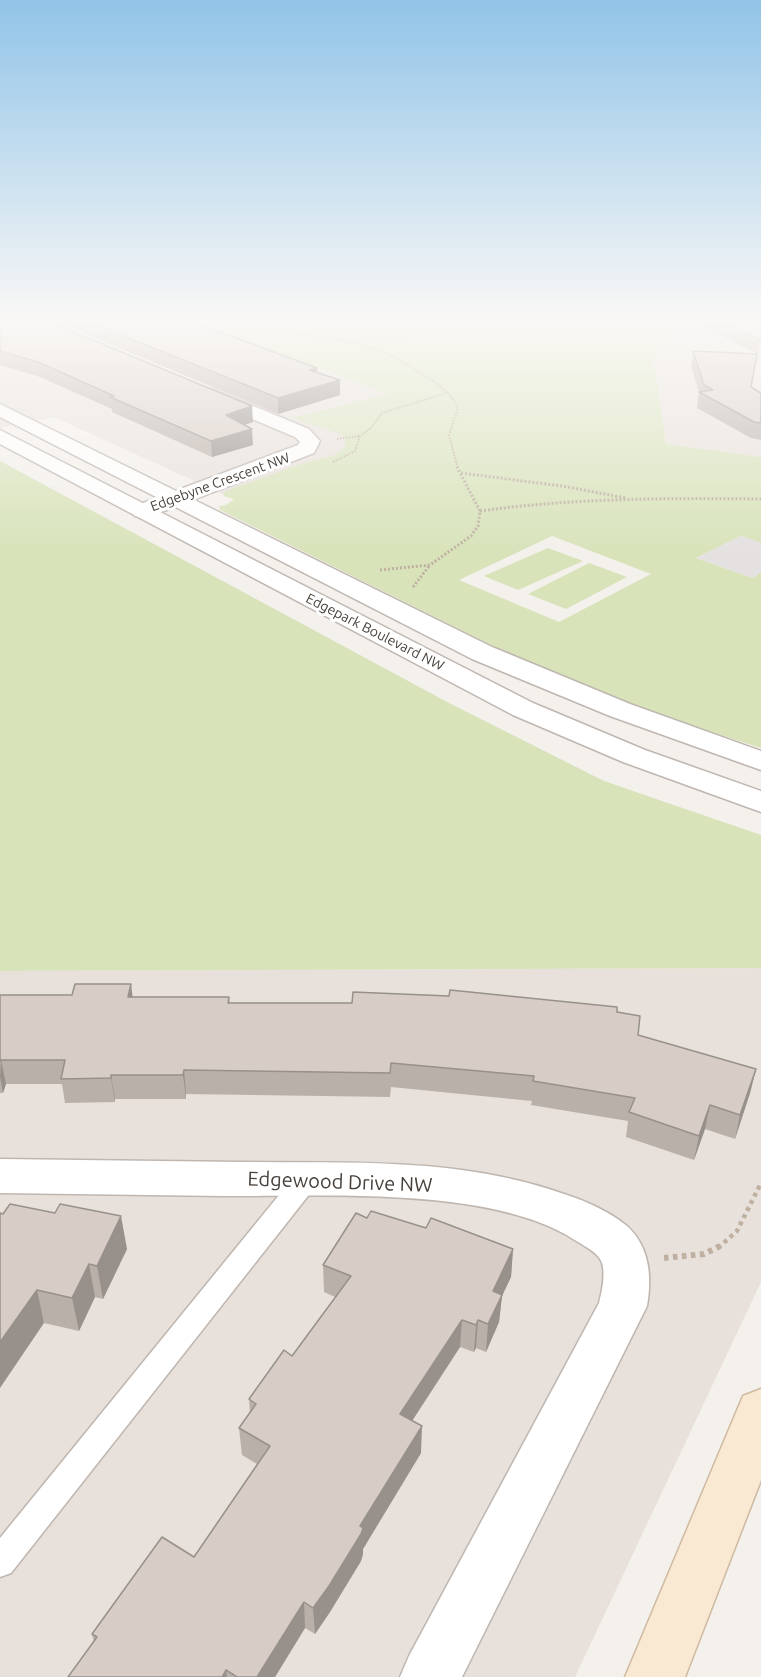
<!DOCTYPE html>
<html>
<head>
<meta charset="utf-8">
<style>
  body { margin:0 }
  canvas { display:block; background:#f4f0ec }
</style>
</head>
<body>
<canvas width="761" height="1677"></canvas>
<script>
const context = document.querySelector('canvas').getContext('2d');
context.lineJoin = 'round';
function fill(path, color) { context.fillStyle = color; context.fill(path, 'evenodd'); }
function strokePath(path, color, width, dash) { context.strokeStyle = color; context.lineWidth = width; context.lineCap = dash ? 'butt' : 'round'; context.setLineDash(dash || []); context.stroke(path); }
function write(font, color, halo, rows, align = 'center') {
  context.font = font + ' Ubuntu,sans-serif'; context.lineWidth = 6; context.setLineDash([]); context.textBaseline = 'middle'; context.strokeStyle = halo; context.fillStyle = color; for (const [text, x, y, turn = 0] of rows) {
    context.save(); context.translate(x, y); context.rotate((+turn || 0) * Math.PI / 180); context.textAlign = isNaN(turn) ? turn : align; if (halo) context.strokeText(text, 0, 0); context.fillText(text, 0, 0); context.restore();
  }
}
fill(new Path2D(`
  M0,319H181L389,394L293,418L341,434L345,439V447L335,455L223,494L54,417L0,428Z
  M677,319H761V457L666,444L654,360Z
  M761,968V1282L575,1677H0V971Z`), '#e8e1db');
fill(new Path2D(`
  M181,319H677L654,361L666,444L761,457V543L741,536L696,558L753,578L761,572V748L665,717L523,661L220,510L219,506L226,505L234,499L223,496L226,491L301,464L335,455L345,447V439L341,434L292,418L388,394ZM552,536L651,574L559,622L459,580Z
  M0,461L449,703L604,781L761,835V968L0,971Z
  M548,548L583,561L518,590L484,576Z
  M589,563L627,577L566,609L528,594Z`), '#d8e3ba');
fill(new Path2D(`
  M741,536L761,543V572L753,578L696,558Z`), '#e4e1e0');
const service = new Path2D(`
  M306,1171L315,1173L318,1180L315,1187L11,1573L0,1577V1538L297,1173Z`);
const minor = new Path2D(`
  M212,389L309,429L320,441L314,453L151,516L143,518L135,516L132,511L135,506L298,445L300,442L295,437L205,399L203,395L205,391Z
  M0,1159C80,1160 160,1161 240,1162C349,1163 463,1157 567,1195C588,1202 610,1212 627,1226C650,1247 652,1278 647,1306L462,1677H400L409,1656L599,1303C602,1291 607,1270 600,1259C595,1251 586,1247 578,1242C494,1185 323,1197 223,1196C148,1195 74,1194 0,1193Z`);
const tertiary = new Path2D(`
  M0,404L492,647L630,704L761,751V770L610,716L472,659L0,417Z
  M0,430L533,703L645,750L761,791V812L623,762L513,715L0,444Z`);
const secondary = new Path2D(`
  M761,1389V1480L685,1677H625L743,1396Z`);
strokePath(service, '#bfb6b0', 3);
strokePath(minor, '#bfb6b0', 3);
strokePath(tertiary, '#bfb6b0', 3);
strokePath(secondary, '#cebaa1', 3);
strokePath(new Path2D(`
  M243,319C288,338 334,334 377,350C393,355 408,365 422,374C437,383 450,392 458,408L449,435L458,469
  M261,326L288,319
  M346,341L405,337
  M337,439L360,436
  M333,462L355,451L360,436L371,428L382,413L447,393`), '#bfb0a2', 2, [1.5, 1.5]);
strokePath(new Path2D(`
  M461,473L562,486L626,498
  M480,511C573,498 667,498 761,499
  M380,570L430,565L471,536L478,526L480,511L457,467
  M413,587L430,565`), '#bfb0a2', 3, [2, 2]);
strokePath(new Path2D(`
  M718,1248L737,1231L761,1183`), '#bfb0a2', 4.5, [4, 4]);
strokePath(new Path2D(`
  M664,1258L704,1254L720,1246`), '#bfb0a2', 6, [4.5, 4.5]);
fill(service, '#fff');
fill(minor, '#fff');
fill(tertiary, '#fff');
fill(secondary, '#f9e8d2');
fill(new Path2D(`
  M0,319L253,422L244,425L253,445L212,457L112,412V409L40,377L0,365Z
  M49,319H185L317,372L340,380V395L278,414Z
  M706,319H761V336L758,354L704,327Z
  M693,351L761,393V440L751,438L697,408L699,392L691,366Z
  M0,995L133,997H229L230,1003L617,1012L638,1035L756,1069L750,1093L735,1139L705,1129L694,1160L626,1137L628,1121L531,1105L532,1101L391,1087L390,1097L186,1094V1099H115V1102L65,1103L62,1084H6L3,1093H0Z
  M3,1214L127,1249L103,1299L95,1297L79,1331L44,1323Z
  M367,1218L426,1228L513,1249L511,1277L502,1296L499,1322L486,1352L476,1348L474,1352L460,1347L412,1421L421,1453L363,1549V1554L361,1561L330,1612L315,1634L305,1628L275,1677H68L94,1642L92,1634L194,1557L257,1464L242,1455L239,1428L250,1413L249,1399L292,1356L335,1297L324,1292L323,1265Z`), '#bab0aa');
fill(new Path2D(`
  M317,368L318,382L309,370Z
  M340,380V395L278,414V398Z
  M252,406L253,422L227,431L226,415Z
  M252,429L253,445L212,457L211,441Z
  M131,984L134,1008L128,997Z
  M1,1060L6,1084L3,1093L0,1077Z
  M756,1069L750,1093L735,1139L740,1115Z
  M184,1070L186,1094V1099L183,1075Z
  M111,1075L115,1099V1102L111,1078Z
  M710,1105L705,1129L694,1160L699,1136Z
  M121,1216L127,1249L103,1299L97,1266Z
  M513,1249L511,1277L502,1296L499,1322L486,1352L488,1324L493,1291Z
  M89,1264L95,1297L79,1331L72,1298Z
  M37,1290L44,1323L0,1388V1342Z
  M462,1320L460,1347L399,1441L400,1414Z
  M478,1320L476,1348L474,1352L476,1325Z
  M422,1426L421,1453L363,1549V1554L361,1561L330,1612L315,1634L313,1608L360,1526Z
  M304,1602L305,1628L275,1677H257Z
  M226,1670L227,1677H222Z`), '#97908b');
const building = new Path2D(`
  M0,319H42L252,406L226,415L252,429L211,441L110,397L114,396L38,362L0,351V340H2L0,339Z
  M81,319H185L317,368L309,370L340,380L278,398Z
  M717,319H761V333L760,340Z
  M693,351L757,354L751,387L761,393V423L754,422L699,392L713,390L704,385Z
  M75,984H131L128,997H229L228,1003H352L353,992L449,996L450,990L617,1007V1012L640,1016L638,1035L756,1069L740,1115L710,1105L699,1136L629,1112L635,1098L533,1081L534,1076L391,1063L390,1073L184,1070L183,1075H111V1078L61,1079L65,1060H1L0,1062V995H72Z
  M10,1204L55,1213L60,1204L121,1216L97,1266L89,1264L72,1298L37,1290L0,1342V1213L3,1214Z
  M371,1211L426,1228L431,1218L513,1249L493,1291L502,1295L488,1324L478,1320L476,1325L462,1320L400,1414L422,1426L360,1526L363,1528L361,1534L329,1586L313,1608L304,1602L257,1677H237L226,1670L222,1677H68L97,1637L92,1634L162,1537L194,1557L270,1446L239,1428L256,1404L249,1399L284,1350L292,1356L351,1276L323,1265L356,1213L367,1218Z`);
fill(building, '#d8cdc6');
strokePath(building, '#97908b', 1.5);
const sky = context.createLinearGradient(0, 0, 0, 553);
sky.addColorStop(0, '#91c4e8');
sky.addColorStop(0.58, '#faf8f6');
sky.addColorStop(1, '#faf8f600');
context.fillStyle = sky;
context.fillRect(0, 0, 761, 553);
write('14px', '#48403a', '#fff', [
  ["Edgebyne Crescent NW",220,482,-20],
  ["Edgepark Boulevard NW",375,632,27]
]);
write('20px', '#48403a', '#fff', [
  ["Edgewood Drive NW",340,1182,2]
]);
</script>
</body>
</html>
